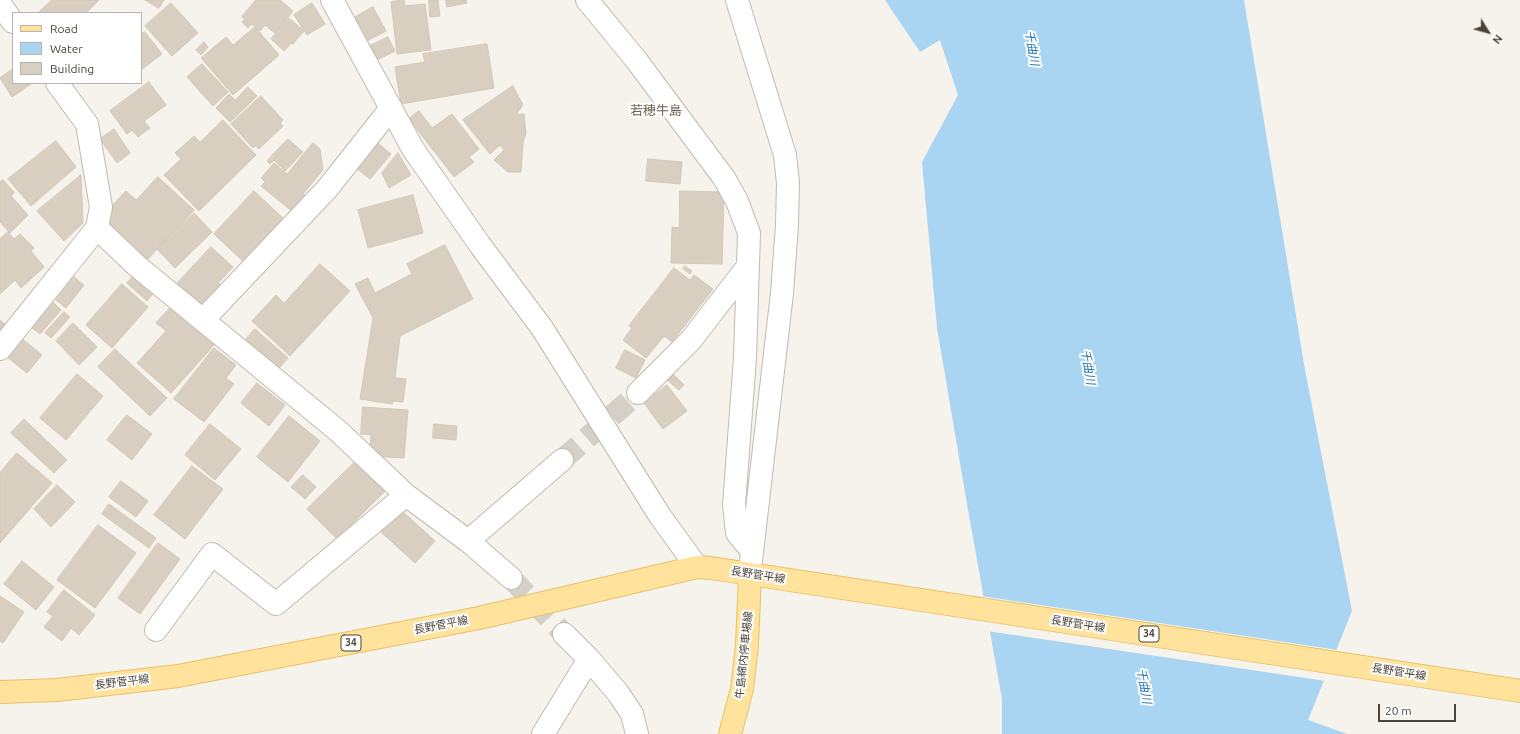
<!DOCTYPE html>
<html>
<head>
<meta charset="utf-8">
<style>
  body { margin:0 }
  #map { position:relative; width:1520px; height:734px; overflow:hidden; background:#f6f3ec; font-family:Ubuntu,sans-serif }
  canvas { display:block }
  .legend { position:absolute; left:12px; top:12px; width:130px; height:72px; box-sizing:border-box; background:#fff; border:1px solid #b7b4b0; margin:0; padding:5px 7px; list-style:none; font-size:12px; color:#4b4439 }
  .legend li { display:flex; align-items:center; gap:8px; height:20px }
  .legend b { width:20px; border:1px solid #b7b4b0 }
  .north { position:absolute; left:1468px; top:12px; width:40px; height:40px; -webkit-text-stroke:3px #fff; paint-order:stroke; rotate:127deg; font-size:11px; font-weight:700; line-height:16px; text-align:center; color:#4b4439 }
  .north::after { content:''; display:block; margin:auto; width:14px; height:18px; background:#4b4439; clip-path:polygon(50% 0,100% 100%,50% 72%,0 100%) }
  .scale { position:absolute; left:1378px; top:704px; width:78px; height:18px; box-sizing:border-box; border:2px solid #4b4439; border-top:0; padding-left:5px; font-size:12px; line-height:14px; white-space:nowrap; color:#4b4439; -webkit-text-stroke:3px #fff; paint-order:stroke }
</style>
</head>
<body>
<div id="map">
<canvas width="1520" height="734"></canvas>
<ul class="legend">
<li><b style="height:5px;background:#ffe39c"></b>Road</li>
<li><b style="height:11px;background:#a9d4f2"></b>Water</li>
<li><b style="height:11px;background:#d8cfc1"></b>Building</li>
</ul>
<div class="north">N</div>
<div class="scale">20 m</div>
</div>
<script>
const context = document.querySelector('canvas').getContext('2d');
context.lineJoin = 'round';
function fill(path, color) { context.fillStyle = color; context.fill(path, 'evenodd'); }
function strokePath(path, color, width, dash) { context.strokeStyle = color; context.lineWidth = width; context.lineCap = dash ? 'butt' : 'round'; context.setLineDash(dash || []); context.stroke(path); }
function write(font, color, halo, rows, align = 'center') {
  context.font = font + ' Ubuntu,"Noto Sans JP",sans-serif'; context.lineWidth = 4; context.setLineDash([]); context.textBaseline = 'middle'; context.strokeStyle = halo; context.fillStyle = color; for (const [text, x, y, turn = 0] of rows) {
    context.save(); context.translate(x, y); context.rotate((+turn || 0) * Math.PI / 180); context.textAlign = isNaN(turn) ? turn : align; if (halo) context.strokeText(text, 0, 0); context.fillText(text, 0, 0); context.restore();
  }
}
fill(new Path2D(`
  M885,0H1244L1305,370L1352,611L1308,720L1347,734H1002V699L967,504L937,328L922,162L958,95L940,40L920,52Z`), '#a9d4f2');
fill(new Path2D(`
  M981,596L1338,650L1326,681L987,631Z`), '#f6f3ec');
const building = new Path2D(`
  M52,0H99L86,13H38Z
  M145,0H164L159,8Z
  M256,0H280L293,11L275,33L265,25L260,31L252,24L248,28L242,22L245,19L242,17Z
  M404,0L405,6L425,4L431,50L397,54L391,2Z
  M429,0H438L440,16L430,17Z
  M446,0H466L467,3L447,7Z
  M171,3L198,33L172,56L145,26Z
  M312,3L325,24L307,35L294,15Z
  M373,7L386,31L367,41L354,18Z
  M289,18L304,31L293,44L291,43L284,51L271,39Z
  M255,27L279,55L233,95L201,58L226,37L233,45Z
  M145,32L162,54L141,70V35Z
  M388,37L395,51L377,60L370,46Z
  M204,42L208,47L201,55L196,50Z
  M487,44L494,88L401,104L395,67L425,62L423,54Z
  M202,64L228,92L213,106L187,77Z
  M13,69V83L31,84L12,97L0,78Z
  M149,82L166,105L144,121L150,128L138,137L132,130L127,134L110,111Z
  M513,86L523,105L516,115L524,114L526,133L523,143L521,172H508L494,160L504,150L500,145L490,154L463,120Z
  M248,87L257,96L230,122L216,108L229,94L235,100Z
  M261,96L283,120L280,123L283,126L259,149L255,146L253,148L231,124Z
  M419,111L432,128L452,114L479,149L469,157L474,162L454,177L409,119Z
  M223,120L256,155L199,211L164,175L181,159L175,153L194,136L200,142Z
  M114,129L130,153L117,163L100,139Z
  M372,138L391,154L370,179L350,163Z
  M288,139L303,152L285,171L274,160L270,164L267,161Z
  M56,141L76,167L31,206L8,179Z
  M313,143L320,149L323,170L303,194L306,196L293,212L261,186L265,182L261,178L274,163L287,174Z
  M398,153L411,175L389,188L382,173Z
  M648,159L682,162L680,184L646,181Z
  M81,175L83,223L64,241L37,211Z
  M158,177L194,210L146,261L100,218L126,191L136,200Z
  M3,180L14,192L11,196L28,215L10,233L0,222V182Z
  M254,191L285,220L245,263L214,234Z
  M680,191L724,192L722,264L671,263L672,227L679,228Z
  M413,195L423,233L368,248L358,210Z
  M194,213L212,232L175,268L157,249Z
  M8,232L14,239L20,234L34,248L31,251L44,267L21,288L15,280L0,294V239Z
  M445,245L473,299L400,336L395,378L406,379L403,402L393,401L392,404L360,399L373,318L355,284L368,278L375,293L412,274L407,264Z
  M211,247L233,267L218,283L223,287L203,308L173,288Z
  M320,264L350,291L290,356L252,321L276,295L284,303Z
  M685,266L692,271L690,274L683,269Z
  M674,268L690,280L694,275L713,289L672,342L664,336L646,358L623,340L632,328L629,326Z
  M136,273L155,291L147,301L127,283Z
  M74,277L84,285L66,308L56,300Z
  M122,284L148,307L112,348L86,325Z
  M53,302L61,310L40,334L31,327Z
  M172,306L214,345L171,393L137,363L166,331L156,323Z
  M64,312L70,317L51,338L45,333Z
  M0,320L6,325L0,332Z
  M73,323L97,347L79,365L56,341Z
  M255,329L288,358L275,373L242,344Z
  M21,338L42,355L27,373L6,356Z
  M214,348L236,365L226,378L234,384L204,422L174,399Z
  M115,349L167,398L150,416L98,367Z
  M625,350L645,360L636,378L616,368Z
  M671,372L684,385L679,390L665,378Z
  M77,374L103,396L66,440L40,418Z
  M257,383L285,405L269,426L241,403Z
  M667,385L687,411L663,429L644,403Z
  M363,407L408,410L404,458L370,456L371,435L361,434Z
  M127,415L152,434L132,460L107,440Z
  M289,416L320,441L288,482L257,457Z
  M24,419L67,460L54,473L11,433Z
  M210,424L241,449L215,480L185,455Z
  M434,424L457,426L456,440L433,438Z
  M17,453L52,483L0,543V473Z
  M355,462L385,491L337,539L307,509Z
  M192,466L223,489L185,539L154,515Z
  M303,475L316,487L305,499L291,487Z
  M121,481L148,501L136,517L109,497Z
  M57,485L75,502L51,527L34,509Z
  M109,504L156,538L149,548L102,514Z
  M401,510L435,541L415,563L381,532Z
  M98,525L136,553L95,608L57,580Z
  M158,543L180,559L140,614L118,598Z
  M22,561L54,587L36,610L4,584Z
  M64,590L95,615L79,635L71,628L62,641L44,627L53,616L47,612Z
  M0,596L24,612L3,643L0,641Z`);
fill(building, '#d8cfc1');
strokePath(building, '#d3c7b4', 1);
strokePath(new Path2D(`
  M562,460L638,393
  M511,578L564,634`), '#d4d0c8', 22, [22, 11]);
const minor = new Path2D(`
  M332,0L413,149L480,245L542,328L660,516L697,567
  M587,0L637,61L724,178L737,201L749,233L745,358L734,505L737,533L752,551
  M737,0L785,155L788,183L787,225L782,293L751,561
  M0,4L13,22
  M97,228L137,266L337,430L406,495L468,541L511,578
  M203,320L327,189L391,108
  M0,349L97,228L101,207L87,124L57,83
  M638,393L691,340L748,266
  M468,541L562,460
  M156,630L212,554L276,604L406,495
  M564,634L589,659L618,693L632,714L637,734
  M543,734L589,659`);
const major = new Path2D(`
  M0,692L57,690L178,676L479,618L697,567L711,568L1520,691
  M730,734L742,689L747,645L750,574`);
strokePath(minor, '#c2bbae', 24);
strokePath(major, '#e6c16a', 24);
strokePath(minor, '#fff', 22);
strokePath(major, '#ffe39c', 22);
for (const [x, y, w] of [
  [1149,634,20],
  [351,643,20]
]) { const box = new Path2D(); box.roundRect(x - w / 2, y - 8, w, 16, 3); context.fillStyle = '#fff'; context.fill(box); strokePath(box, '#4b4439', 1); }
write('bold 10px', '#4b4439', null, [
  ["34",1149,634],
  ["34",351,643]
]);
write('11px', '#4b4439', '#fff', [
  ["長野菅平線",758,575,9],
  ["長野菅平線",1078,624,9],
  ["長野菅平線",441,625,-11],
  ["牛島綿内停車場線",744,655,-84],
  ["長野菅平線",1399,672,9],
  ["長野菅平線",122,682,-7]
]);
write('italic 12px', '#2e7ab2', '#fff', [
  ["千曲川",1032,48,80],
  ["千曲川",1088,367,80],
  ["千曲川",1144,686,80]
]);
write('13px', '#6e6250', '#fff', [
  ["若穂牛島",656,111]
]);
</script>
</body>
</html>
